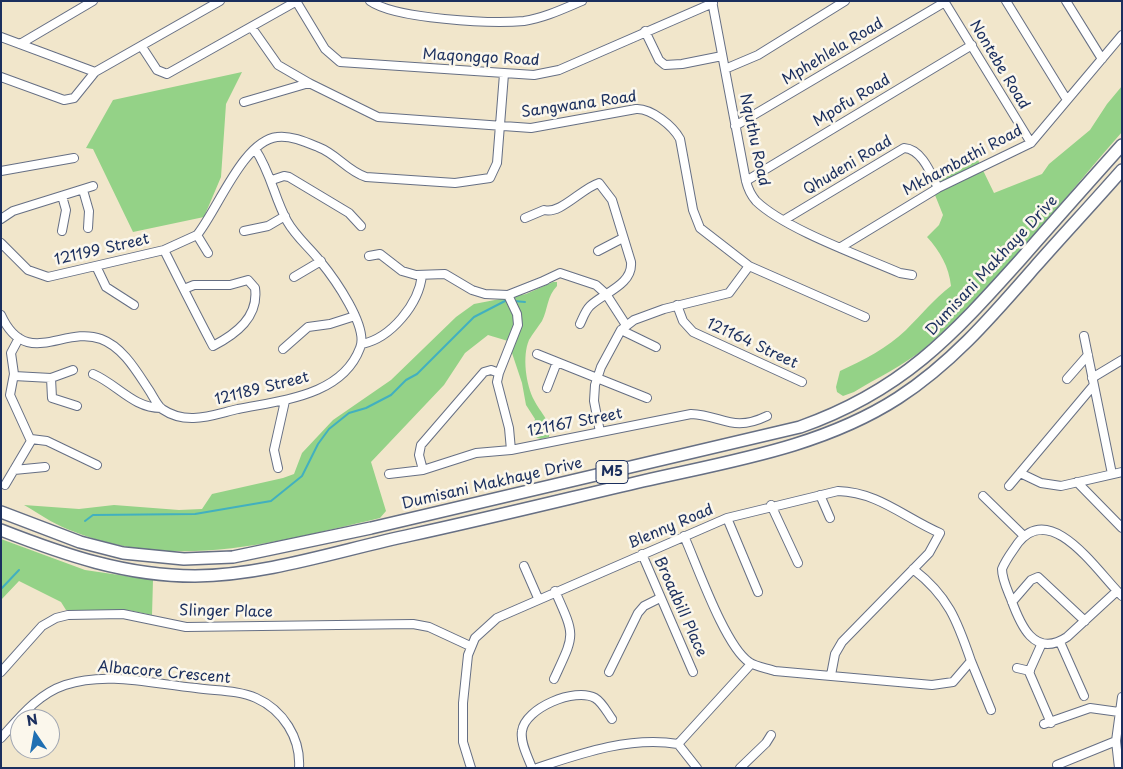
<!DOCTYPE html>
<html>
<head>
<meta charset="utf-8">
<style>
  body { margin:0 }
  #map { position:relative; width:1123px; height:769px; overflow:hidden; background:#f1e6cb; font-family:"Playpen Sans",sans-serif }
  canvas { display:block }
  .frame { position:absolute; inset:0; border:2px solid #1b2f5e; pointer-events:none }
  .north { position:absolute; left:10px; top:709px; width:50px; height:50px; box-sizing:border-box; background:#fbf7ec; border:1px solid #a1a7b3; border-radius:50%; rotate:348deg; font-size:14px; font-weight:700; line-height:20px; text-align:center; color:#1b2f5e }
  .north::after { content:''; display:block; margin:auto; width:18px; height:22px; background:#1f6fb2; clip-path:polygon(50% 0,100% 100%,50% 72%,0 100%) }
</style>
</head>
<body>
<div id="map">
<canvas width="1123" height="769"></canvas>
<div class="frame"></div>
<div class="north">N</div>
</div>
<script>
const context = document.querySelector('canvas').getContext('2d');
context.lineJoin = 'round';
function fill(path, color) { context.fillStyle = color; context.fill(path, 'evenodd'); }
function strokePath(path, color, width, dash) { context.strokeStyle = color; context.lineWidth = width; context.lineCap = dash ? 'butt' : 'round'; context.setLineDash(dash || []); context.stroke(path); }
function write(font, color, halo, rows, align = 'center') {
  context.font = font + ' "Playpen Sans",sans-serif'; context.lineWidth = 5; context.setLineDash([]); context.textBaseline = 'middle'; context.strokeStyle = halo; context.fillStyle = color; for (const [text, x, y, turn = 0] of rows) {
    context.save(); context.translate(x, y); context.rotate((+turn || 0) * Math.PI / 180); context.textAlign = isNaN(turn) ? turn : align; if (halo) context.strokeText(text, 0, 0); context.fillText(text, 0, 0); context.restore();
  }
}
fill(new Path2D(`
  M242,72L226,104L221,177L204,217L133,232L93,149L86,148L113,100Z
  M1122,86V132C1058,205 999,284 925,348C904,365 877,378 854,392L843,396L837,392L836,387L840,371C864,360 887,348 906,330C921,315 934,299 951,286C949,267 940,251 927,237L939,225L943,215L931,185L978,160L994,193L1042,174L1049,164L1090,130L1107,104Z
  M553,282H557V286C547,296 548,309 542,321C538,327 533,333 529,340C522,356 526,385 534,400C541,414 552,421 549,437L541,439L534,437L532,429L535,419L526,405L522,383L508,341L488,335L465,353L444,385L371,462L386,511L380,518C277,542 171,573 67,529C52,523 38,513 24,505L79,509L114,505L179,510L202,509L212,494L283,478L294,474L302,453L333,420L391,380L456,317L474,304L526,294Z
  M1,539L85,570L153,580L152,615L128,610H66L61,602L19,581L1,600Z`), '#94d287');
strokePath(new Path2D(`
  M514,301L525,302
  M85,521L93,515L195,514L271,501L302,476L318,444L329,429L349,413L366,408L391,395L406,380L417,374L474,317L505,301
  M1,589L19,570`), '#42b0bf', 2);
const street = new Path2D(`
  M296,1L325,49L340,62L534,75L559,70L713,3
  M370,1C395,19 492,24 524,21C544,18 563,9 582,1
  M712,1L746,181C748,189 750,194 756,201C785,229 861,256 900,273L912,275
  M944,1L1031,143
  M1006,1L1067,100
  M1066,1L1102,59
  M252,28L278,65L309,83L378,117L531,128L636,109C651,108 673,126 680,139L693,210L700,228L749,266L865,317
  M645,31L659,60L665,65L682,64L722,56
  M1,37L95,72
  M20,44L93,1
  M142,47L157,70L167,74L297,1
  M725,69L758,55L845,1
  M1,77L64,100L74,98L95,72L220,1
  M244,102L309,83
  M735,126L945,2
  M1,171L74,158
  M272,180L284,176L289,177L349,213L361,226
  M746,181L972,45
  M83,190L89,211L88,228
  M525,218L544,210C560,215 582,188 599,183L612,200L631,262C633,285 603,293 590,306C585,311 583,318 580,324
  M1,219L13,211L93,186
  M784,220L904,148C922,149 931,174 938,188
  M62,231L66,210L62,196
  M244,231L268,226L285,216
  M197,235C218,209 243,141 277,137C290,135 306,142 318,147C337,154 347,171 366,177L455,183L490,178L497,163L504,74
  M1,243L28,270L48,277L164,250L197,235L208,253
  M841,247L938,188L1031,143L1122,35
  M164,250C180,282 196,314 213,346C236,334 259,317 255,288L248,280L230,285H194L184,289
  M598,251L623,238
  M369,256L380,254L402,271L416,275L445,274L472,290L485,294L508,295L546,280
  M96,266L106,287L134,305
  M294,277L321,261
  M543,281L560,273L596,285L606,294L626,325
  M508,295L517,314L518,325L499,373L497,382L509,428L511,450
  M677,305L683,321L693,332L802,382
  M1,315C26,370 64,325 101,339C123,347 137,372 149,390C153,396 157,405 162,409C187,426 212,415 238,409C282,400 342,396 360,348C369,327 334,278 320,261C309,247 296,237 287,221C274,197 271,173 255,149
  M621,330L656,347
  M1084,336L1112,474
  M362,344C391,338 419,304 422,275
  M283,349L308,327L330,324L355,316
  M537,354L647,398
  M93,374C117,384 133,408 161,408
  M14,376L51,378L73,370
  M51,378L52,398L77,406
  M1092,378L1122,360
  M1067,379L1088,355
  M547,388L557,362
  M600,432L594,401L595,385L601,367L621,330L634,320L664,309L729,293L749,266
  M31,439L47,441L97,465
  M278,468L274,450L285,401
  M14,470L45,467
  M423,470L419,455L421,445L484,372L491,370L499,373
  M1020,473L1041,483L1061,486L1122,472
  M389,474L423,470L476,453L511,450L691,414C722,415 732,433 767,416
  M1077,482L1122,528
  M5,485L31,441L10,395L14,374L11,353L19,338
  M1009,486L1093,386
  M820,495L830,518
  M983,496L1024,536
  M771,505L798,563
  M727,518L758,592
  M684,536C697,565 725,646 749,662C756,667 767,668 775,671L932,685L953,682L971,661C957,620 948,596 913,569
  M642,554L693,672
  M524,566L538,598
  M1117,591L1067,637C1034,659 1020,624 1011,599C1007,589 1002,579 1002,569C1006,559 1012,552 1018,543C1052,500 1098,573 1122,596
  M1012,602L1031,580L1038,577L1085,621
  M1060,642L1084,696
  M1042,643L1029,672L1051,723
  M971,661L991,710
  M1017,668L1030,671
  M1,672L42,626L56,618L68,615L123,614L186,627L413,624L429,627L470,646
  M609,672L638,613L644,606L660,598
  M554,679C575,633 576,638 555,591
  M1044,724L1090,708L1119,712
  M1,738C20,717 38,694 65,685C106,671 154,684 196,688C216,691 238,690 256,698C283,710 301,738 299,768
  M678,744L751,664
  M1057,765L1116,741
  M471,768L463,742V703L468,655L475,638L497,618L727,518L838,491C878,492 905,518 940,533L929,553L842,642L835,654L831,675
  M532,768C528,757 520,743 522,731C525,708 575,687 595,698C602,702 607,712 612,719
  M537,768C582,753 631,736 678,744L697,768
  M740,768L766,743L771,735
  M1119,768L1116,741L1122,697`);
const primary = new Path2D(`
  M1,512L80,542L123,553L184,559L233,557L371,528L800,427C902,391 951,337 1021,259C1054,221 1088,183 1122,145
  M1,530C65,555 126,576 195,576C268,575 340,550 411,535C489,518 566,499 643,481C731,461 822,447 898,398C952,363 992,316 1034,268C1063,235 1093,203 1122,170`);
strokePath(street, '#666f84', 10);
strokePath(primary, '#666f84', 14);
strokePath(street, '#fff', 8);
strokePath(primary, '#fff', 11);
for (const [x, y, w] of [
  [612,472,32]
]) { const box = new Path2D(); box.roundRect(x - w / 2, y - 11.5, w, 23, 4); context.fillStyle = '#fbf7ec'; context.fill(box); strokePath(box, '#1b2f5e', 1); }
write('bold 14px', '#1b2f5e', null, [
  ["M5",612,472]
]);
write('15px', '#1b2f5e', '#fbf7ec', [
  ["Mphehlela Road",833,52,-31],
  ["Maqongqo Road",481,58,3],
  ["Nontebe Road",999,65,59],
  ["Mpofu Road",852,101,-31],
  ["Sangwana Road",579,105,-8],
  ["Nquthu Road",754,140,78],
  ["Mkhambathi Road",963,161,-28],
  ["Qhudeni Road",848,166,-31],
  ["121199 Street",102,250,-13],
  ["Dumisani Makhaye Drive",992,266,-47],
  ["121164 Street",752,344,25],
  ["121189 Street",262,389,-14],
  ["121167 Street",575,423,-11],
  ["Dumisani Makhaye Drive",492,484,-13],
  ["Blenny Road",671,527,-23],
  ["Broadbill Place",680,607,66],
  ["Slinger Place",226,612,1],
  ["Albacore Crescent",164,673,5]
]);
</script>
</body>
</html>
